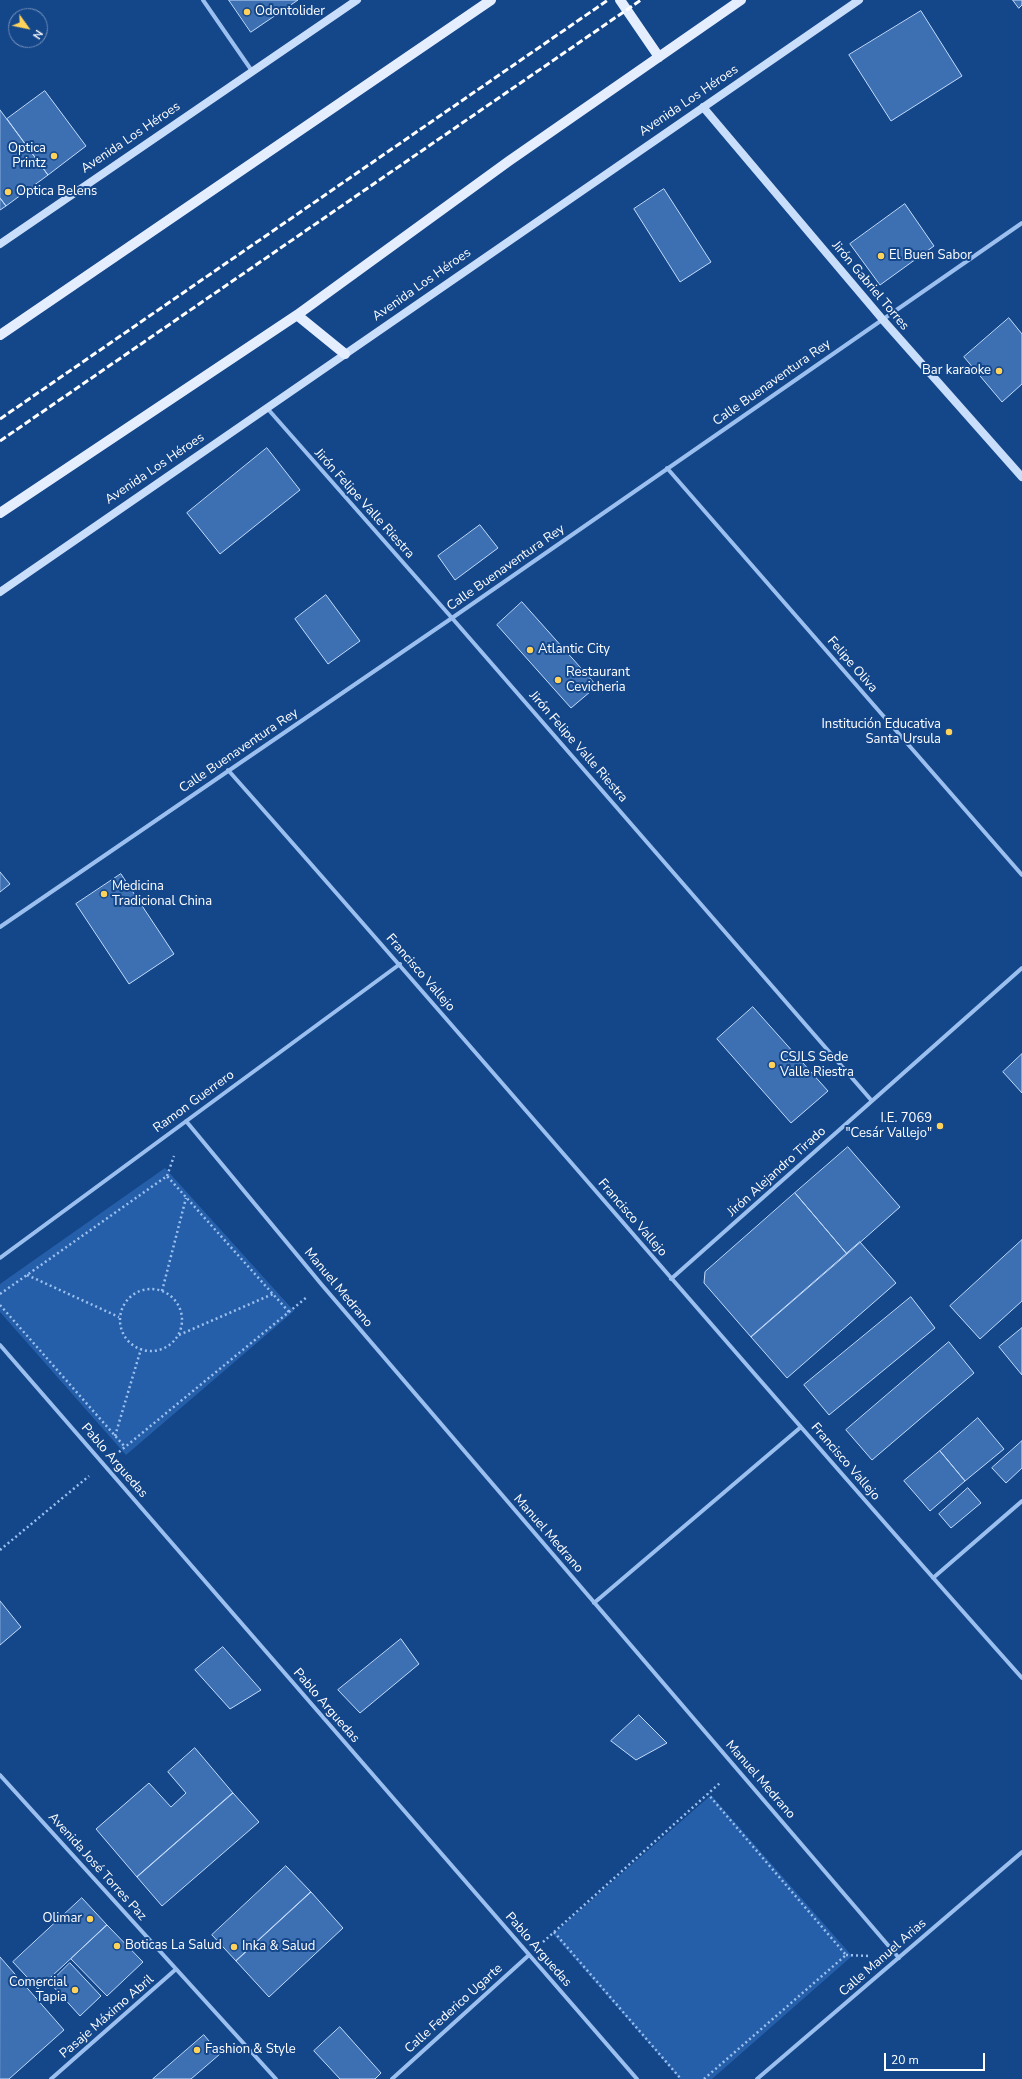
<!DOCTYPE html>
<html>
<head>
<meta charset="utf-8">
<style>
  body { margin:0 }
  #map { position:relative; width:1022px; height:2079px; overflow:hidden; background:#14468a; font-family:"Nunito Sans",sans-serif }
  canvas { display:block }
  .north { position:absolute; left:8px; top:8px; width:40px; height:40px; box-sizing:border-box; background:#14468a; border:1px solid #7290b9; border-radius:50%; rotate:123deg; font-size:11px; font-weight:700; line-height:16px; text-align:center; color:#fff }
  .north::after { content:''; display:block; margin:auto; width:14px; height:18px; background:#ffd25a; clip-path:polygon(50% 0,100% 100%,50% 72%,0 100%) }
  .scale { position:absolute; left:884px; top:2053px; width:101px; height:18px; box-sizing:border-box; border:2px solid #fff; border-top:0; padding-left:5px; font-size:12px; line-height:14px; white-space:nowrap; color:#fff; -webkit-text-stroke:3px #14468a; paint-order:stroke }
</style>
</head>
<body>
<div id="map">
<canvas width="1022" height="2079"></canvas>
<div class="north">N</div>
<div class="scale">20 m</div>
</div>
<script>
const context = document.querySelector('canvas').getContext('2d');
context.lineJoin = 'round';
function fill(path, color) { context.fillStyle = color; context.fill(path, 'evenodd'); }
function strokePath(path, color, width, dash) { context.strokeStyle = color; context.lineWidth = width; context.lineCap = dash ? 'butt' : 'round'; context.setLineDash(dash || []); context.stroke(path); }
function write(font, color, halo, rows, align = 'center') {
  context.font = font + ' "Nunito Sans",sans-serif'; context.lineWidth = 4; context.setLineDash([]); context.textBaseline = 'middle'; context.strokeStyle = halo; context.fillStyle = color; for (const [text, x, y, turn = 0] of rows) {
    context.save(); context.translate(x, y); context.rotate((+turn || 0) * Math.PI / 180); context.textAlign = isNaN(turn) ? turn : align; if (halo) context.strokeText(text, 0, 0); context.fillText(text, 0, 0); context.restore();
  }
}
fill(new Path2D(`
  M165,1168L294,1311L126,1455L0,1312V1284Z
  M711,1795L852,1956L712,2079H680L553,1934Z`), '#265fa9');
const building = new Path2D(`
  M229,0H298L251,32Z
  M1013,0H1022V5L1019,8Z
  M921,11L962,76L891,121L849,55Z
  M45,91L86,146L48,175L7,119Z
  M0,110L48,175L6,206L0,198Z
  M664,189L711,262L680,282L634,209Z
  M0,198L6,206L0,210Z
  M905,204L934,246L880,285L850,244Z
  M1009,318L1022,334V384L1002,402L964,357Z
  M267,448L300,490L220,554L187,513Z
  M480,525L498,548L455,580L438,556Z
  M326,595L360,641L328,664L295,619Z
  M522,602L597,686L571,708L497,625Z
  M0,872L10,884L0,892Z
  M121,874L174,954L129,984L76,904Z
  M753,1007L828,1091L791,1123L717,1039Z
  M1022,1054V1093L1003,1072Z
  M848,1147L900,1207L847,1254L795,1193Z
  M795,1193L847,1254L751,1337L704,1283L705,1272Z
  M1022,1240V1301L980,1339L950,1306Z
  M860,1242L896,1283L787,1378L751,1337Z
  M911,1297L935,1328L829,1415L804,1385Z
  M1022,1328V1375L999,1347Z
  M949,1342L974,1373L872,1460L846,1430Z
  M978,1418L1004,1449L965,1481L940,1451Z
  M1022,1441V1468L1006,1483L992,1468Z
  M940,1451L965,1481L930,1511L904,1481Z
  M968,1488L981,1503L951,1528L939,1514Z
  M0,1601L21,1627L0,1645Z
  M401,1639L419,1664L360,1713L338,1690Z
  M223,1647L261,1690L230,1709L195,1670Z
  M639,1715L667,1743L636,1760L611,1741Z
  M195,1748L233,1793L137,1877L96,1829L149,1783L171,1807L186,1793L168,1772Z
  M233,1793L259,1822L162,1906L137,1877Z
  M286,1866L311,1892L236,1961L212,1935Z
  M311,1892L343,1928L269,1997L236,1961Z
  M82,1898L107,1925L38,1989L13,1962Z
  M107,1925L143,1962L107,1996L71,1959Z
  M0,1957L64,2030L9,2079H0Z
  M70,1963L101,1996L80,2016L50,1983Z
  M340,2027L381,2073L375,2079H340L314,2051Z
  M204,2035L220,2054L191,2079H153Z`);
fill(building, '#3d70b3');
strokePath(building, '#c2dbfb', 1);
strokePath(new Path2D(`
  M167,1176L174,1156
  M27,1275L119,1317
  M120 1320a31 31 0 1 1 62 0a31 31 0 1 1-62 0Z
  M162,1291L186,1198
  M0,1294L167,1176L289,1312
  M0,1305L125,1447
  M179,1335L273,1294
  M115,1436L141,1349
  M119,1452L307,1297
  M0,1550L89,1476
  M554,1932L681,2079
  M543,1942L721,1782
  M846,1955L870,1956
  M704,2079L846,1955L708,1794`), '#9bc0f0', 2.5, [2, 3]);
strokePath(new Path2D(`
  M203,0L252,71
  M267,408L452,618L872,1101
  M667,468L1022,875
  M228,770C495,1071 754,1378 1022,1678
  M0,927L452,618L1022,223
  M186,1121L322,1285L899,1958
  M0,1258L400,964
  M671,1279L1022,968
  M0,1345L637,2079
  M933,1578L1022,1501
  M594,1603L801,1427
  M0,1775L276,2079
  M51,2079L175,1970
  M392,2079L529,1955
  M757,2079L1022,1852`), '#9bc0f0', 4);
strokePath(new Path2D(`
  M703,107L883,320L1022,477
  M0,244L357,0
  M0,592L859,0`), '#c9defb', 8);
strokePath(new Path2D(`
  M620,0L659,57
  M297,315L345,354
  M0,335L491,0
  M0,513L297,315L509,161L741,0`), '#e4eeff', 10);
strokePath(new Path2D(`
  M0,419L608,0
  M0,441L641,0`), '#fff', 3, [7, 3]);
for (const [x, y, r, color] of [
  [247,12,4,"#ffd25a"],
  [54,156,4,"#ffd25a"],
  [8,192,4,"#ffd25a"],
  [881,256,4,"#ffd25a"],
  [999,371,4,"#ffd25a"],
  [530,650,4,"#ffd25a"],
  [558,680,4,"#ffd25a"],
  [949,732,4,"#ffd25a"],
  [104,894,4,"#ffd25a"],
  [772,1065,4,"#ffd25a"],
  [940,1126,4,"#ffd25a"],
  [90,1919,4,"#ffd25a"],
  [117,1946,4,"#ffd25a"],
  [234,1947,4,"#ffd25a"],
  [75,1990,4,"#ffd25a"],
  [197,2050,4,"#ffd25a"]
]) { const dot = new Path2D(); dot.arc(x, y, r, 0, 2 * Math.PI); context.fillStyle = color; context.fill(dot); strokePath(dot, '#14468a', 1.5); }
write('13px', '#fff', '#14468a', [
  ["Odontolider",255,12],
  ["Optica",46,149,"right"],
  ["Printz",46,164,"right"],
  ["Optica Belens",16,192],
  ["El Buen Sabor",889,256],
  ["Bar karaoke",991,371,"right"],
  ["Atlantic City",538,650],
  ["Restaurant",566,673],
  ["Cevicheria",566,688],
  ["Institución Educativa",941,725,"right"],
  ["Santa Ursula",941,740,"right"],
  ["Medicina",112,887],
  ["Tradicional China",112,902],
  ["CSJLS Sede",780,1058],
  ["Valle Riestra",780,1073],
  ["I.E. 7069",932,1119,"right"],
  ["\"Cesár Vallejo\"",932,1134,"right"],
  ["Olimar",82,1919,"right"],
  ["Boticas La Salud",125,1946],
  ["Inka & Salud",242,1947],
  ["Comercial",67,1983,"right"],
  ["Tapia",67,1998,"right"],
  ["Fashion & Style",205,2050]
], 'left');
write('13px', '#fff', '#14468a', [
  ["Avenida Los Héroes",689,101,-34],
  ["Avenida Los Héroes",131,138,-34],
  ["Avenida Los Héroes",422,285,-35],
  ["Jirón Gabriel Torres",870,286,50],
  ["Calle Buenaventura Rey",772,383,-35],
  ["Avenida Los Héroes",155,469,-34],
  ["Jirón Felipe Valle Riestra",364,504,48],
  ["Calle Buenaventura Rey",506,568,-35],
  ["Felipe Oliva",852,665,49],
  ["Jirón Felipe Valle Riestra",578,747,49],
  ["Calle Buenaventura Rey",239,751,-34],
  ["Francisco Vallejo",420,973,49],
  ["Ramon Guerrero",194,1102,-36],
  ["Jirón Alejandro Tirado",777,1172,-42],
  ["Francisco Vallejo",632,1218,49],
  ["Manuel Medrano",338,1288,50],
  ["Pablo Arguedas",114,1461,49],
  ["Francisco Vallejo",845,1462,49],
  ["Manuel Medrano",548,1534,49],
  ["Pablo Arguedas",326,1706,49],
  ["Manuel Medrano",760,1780,49],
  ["Avenida José Torres Paz",97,1867,48],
  ["Pablo Arguedas",538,1950,49],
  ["Calle Manuel Arias",883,1958,-41],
  ["Calle Federico Ugarte",454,2009,-42],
  ["Pasaje Máximo Abril",107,2017,-41]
]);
</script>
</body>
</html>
